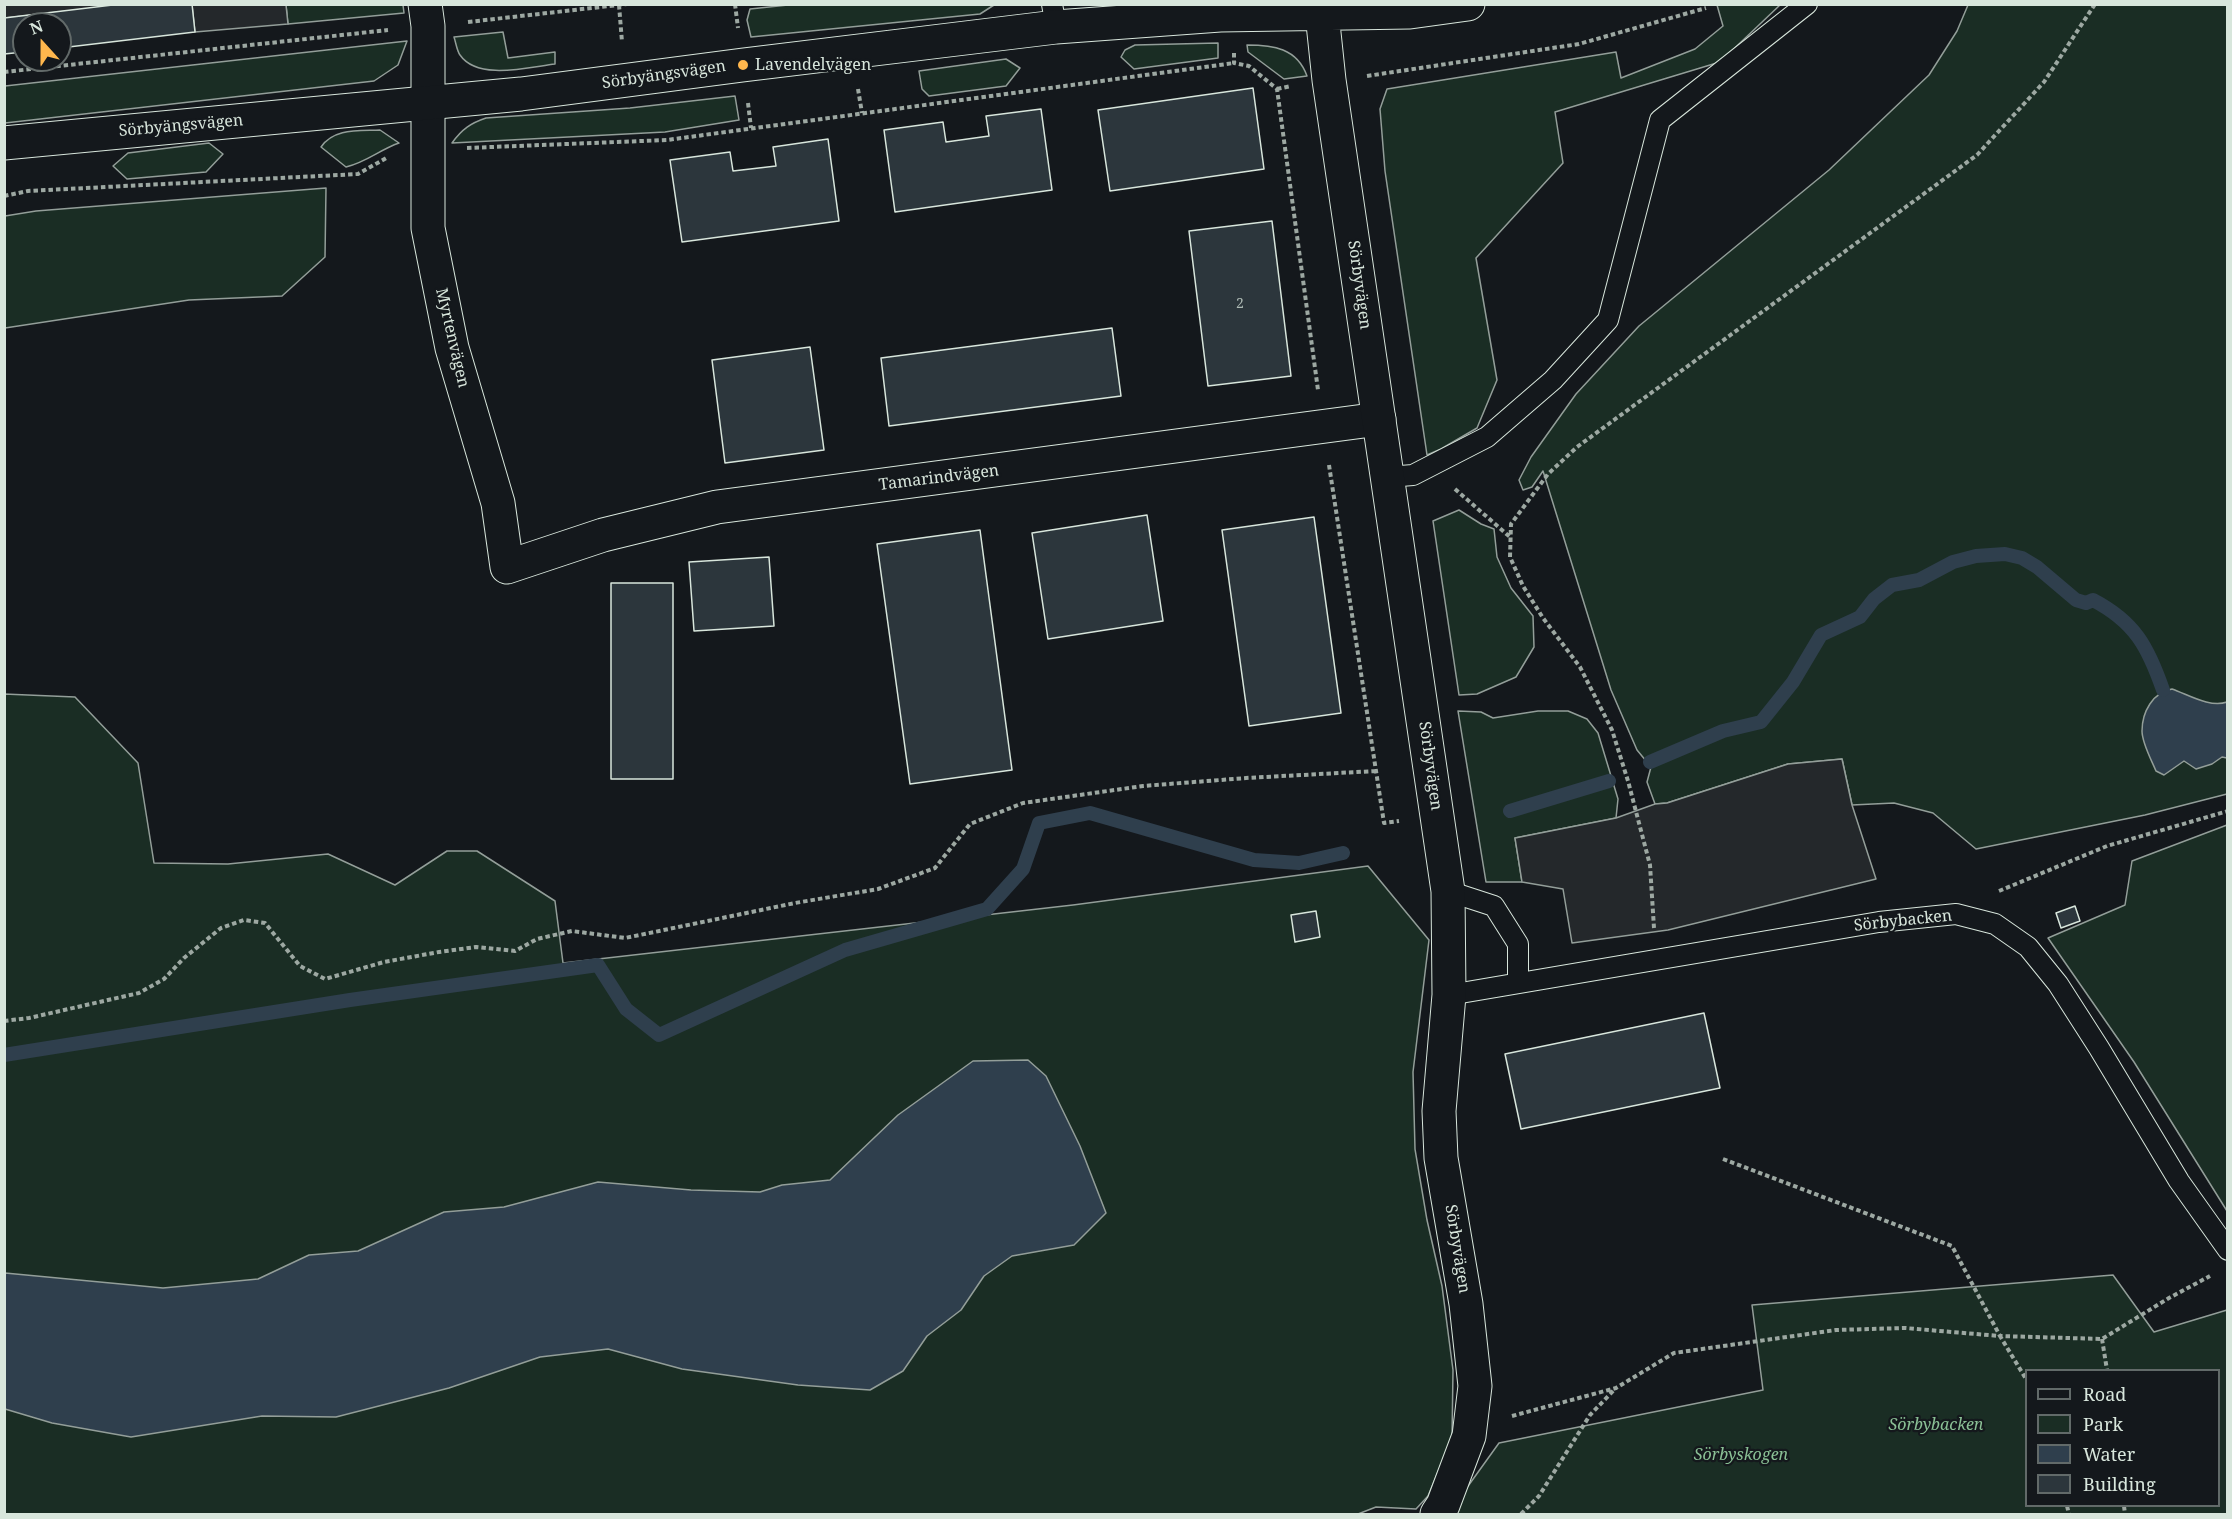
<!DOCTYPE html>
<html>
<head>
<meta charset="utf-8">
<style>
  body { margin:0 }
  #map { position:relative; width:2232px; height:1519px; overflow:hidden; background:#14181c; font-family:"Noto Serif",serif }
  canvas { display:block }
  .frame { position:absolute; inset:0; border:6px solid #d8e6dc; pointer-events:none }
  .legend { position:absolute; left:2025px; top:1369px; width:195px; height:138px; box-sizing:border-box; background:#14181c; border:2px solid #626a69; margin:0; padding:8px 10px; list-style:none; font-size:18px; color:#d8e6dc }
  .legend li { display:flex; align-items:center; gap:12px; height:30px }
  .legend b { width:30px; border:2px solid #626a69 }
  .north { position:absolute; left:12px; top:12px; width:60px; height:60px; box-sizing:border-box; background:#14181c; border:2px solid #626a69; border-radius:50%; rotate:339deg; font-size:16px; font-weight:700; line-height:24px; text-align:center; color:#d8e6dc }
  .north::after { content:''; display:block; margin:auto; width:21px; height:27px; background:#ffb74d; clip-path:polygon(50% 0,100% 100%,50% 72%,0 100%) }
</style>
</head>
<body>
<div id="map">
<canvas width="2232" height="1519"></canvas>
<div class="frame"></div>
<ul class="legend">
<li><b style="height:8px;background:#14181c"></b>Road</li>
<li><b style="height:16px;background:#1a2d24"></b>Park</li>
<li><b style="height:16px;background:#2f3f4d"></b>Water</li>
<li><b style="height:16px;background:#2c363c"></b>Building</li>
</ul>
<div class="north">N</div>
</div>
<script>
const context = document.querySelector('canvas').getContext('2d');
context.lineJoin = 'round';
function fill(path, color) { context.fillStyle = color; context.fill(path, 'evenodd'); }
function strokePath(path, color, width, dash) { context.strokeStyle = color; context.lineWidth = width; context.lineCap = dash ? 'butt' : 'round'; context.setLineDash(dash || []); context.stroke(path); }
function write(font, color, halo, rows, align = 'center') {
  context.font = font + ' "Noto Serif",serif'; context.lineWidth = 4.5; context.setLineDash([]); context.textBaseline = 'middle'; context.strokeStyle = halo; context.fillStyle = color; for (const [text, x, y, turn = 0] of rows) {
    context.save(); context.translate(x, y); context.rotate((+turn || 0) * Math.PI / 180); context.textAlign = isNaN(turn) ? turn : align; if (halo) context.strokeText(text, 0, 0); context.fillText(text, 0, 0); context.restore();
  }
}
const green = new Path2D(`
  M286,5H403L404,13L288,24Z
  M788,5V4L994,5L980,14L751,37L747,20L750,9Z
  M1717,5H1780L1720,62L1555,112L1563,163L1476,258L1497,380L1477,428L1441,449L1427,455L1385,171L1380,109L1387,89L1616,52L1621,78L1695,49L1723,26Z
  M1968,5H2227V794L2145,815L1976,849L1933,813L1894,803L1852,805L1842,759L1788,764L1667,803L1655,804L1647,782L1651,767L1637,750L1611,690L1543,471L1532,487L1523,490L1519,480L1531,457L1576,394L1639,326L1829,170L1929,75L1957,31Z
  M503,32L508,58L555,52V64C529,67 478,81 460,55C457,51 456,43 454,37Z
  M407,41L398,65L374,81L5,123V86Z
  M1218,43V58L1134,69L1121,57L1125,50L1135,45Z
  M1247,45C1273,45 1297,48 1307,76L1284,79L1248,52Z
  M1006,59L1020,68L1006,86L929,96L922,89L919,71Z
  M735,96L739,120L665,132L452,143C462,129 471,123 486,118L630,108Z
  M380,130L399,143C379,150 367,162 346,167L321,147C334,128 358,131 380,130Z
  M209,143L223,154L206,172L127,179L113,166L128,153Z
  M326,188L325,257L282,296L189,300L5,328V216L36,211Z
  M1459,510L1481,524L1494,529L1497,557L1511,588L1533,616L1534,647L1516,677L1477,694L1459,695L1433,521Z
  M4,694L75,697L138,763L154,863L228,864L328,854L395,885L447,851H477L555,901L563,963L1073,905L1368,866L1429,940L1413,1072L1415,1149L1427,1220L1442,1286L1453,1370L1452,1438L1428,1496L1416,1509L1376,1507L1358,1514H5Z
  M1458,711L1481,712L1493,718L1538,711H1568L1587,719L1598,733L1618,799L1616,818L1515,838L1522,882H1486Z
  M2227,825H2228L2227,1211L2134,1062L2048,938L2125,905L2132,861Z
  M2113,1275L2154,1332L2227,1310V1514H1448L1499,1443L1763,1390L1752,1305ZM2026,1370H2218V1506H2026Z`);
fill(green, '#1a2d24');
strokePath(green, '#939e99', 1.5);
const parking = new Path2D(`
  M5,4L121,5L5,18Z
  M192,5H286L288,24L195,32Z
  M1842,759L1852,805L1876,879L1668,930L1572,943L1563,889L1522,882L1515,838L1616,818L1655,804L1667,803L1788,764Z`);
fill(parking, '#24282b');
strokePath(parking, '#939e99', 1.5);
const water = new Path2D(`
  M2172,689C2189,695 2210,708 2227,702V758L2222,757L2212,764L2196,769L2184,761L2164,775L2156,771C2151,759 2142,743 2142,731C2142,712 2153,692 2172,689Z
  M1028,1060L1046,1076L1080,1146L1106,1213L1074,1245L1012,1256L984,1276L961,1310L927,1336L903,1371L870,1390L798,1385L682,1369L608,1349L540,1357L449,1388L336,1417L262,1416L131,1437L52,1423L5,1409V1273L163,1288L258,1279L309,1255L358,1251L444,1212L504,1207L598,1182L691,1190L760,1192L782,1185L830,1180L898,1115L973,1061Z`);
fill(water, '#2f3f4d');
strokePath(water, '#939e99', 1.5);
strokePath(new Path2D(`
  M1650,762L1723,731L1761,722L1793,682L1821,635L1860,617L1874,599L1892,585L1919,580L1953,562L1976,556L2005,554L2022,558L2037,567L2076,600L2086,603L2093,600C2135,622 2148,647 2163,690
  M1510,811L1609,781
  M4,1055L350,1000L598,965L626,1009L659,1035L845,950L987,909L1023,869L1039,823L1090,813L1254,860L1299,863L1343,853`), '#2f3f4d', 14);
const building = new Path2D(`
  M121,4H192L195,32L60,48V24H24V52L4,54V18Z
  M1253,88L1264,169L1110,191L1098,110Z
  M1041,109L1052,190L895,212L884,130L943,122L946,142L989,136L986,116Z
  M828,139L839,221L682,242L670,160L730,152L733,171L776,166L773,147Z
  M1272,221L1291,376L1208,386L1189,231Z
  M1112,328L1121,396L889,426L881,358Z
  M810,347L824,450L725,463L712,360Z
  M1147,515L1163,621L1048,639L1032,533Z
  M1314,517L1341,713L1249,726L1222,530Z
  M980,530L1012,770L910,784L877,544Z
  M769,557L774,626L694,631L689,562Z
  M611,583H673V779H611Z
  M2075,906L2080,921L2061,928L2056,913Z
  M1316,911L1320,937L1295,942L1291,915Z
  M1704,1013L1720,1088L1521,1129L1505,1054Z`);
fill(building, '#2c363c');
strokePath(building, '#d8e6dc', 1.5);
const lane = new Path2D(`
  M1052,4L1056,27
  M1388,477L1413,475L1487,437L1553,380L1608,320L1660,120L1807,4
  M1448,891L1494,906L1518,944V982
  M1449,995L1879,922L1956,914L1995,924L2028,947L2058,984L2099,1048L2179,1181L2228,1250`);
const street = new Path2D(`
  M425,4L428,26V228L452,348L498,503L507,567L603,535L717,507L1379,419`);
const secondary = new Path2D(`
  M1322,14L1329,80L1448,891L1449,995L1439,1111L1441,1158L1466,1304L1475,1386L1469,1436L1443,1505L1437,1514
  M4,143L521,94L743,65L1056,27L1220,15L1410,12L1468,4`);
strokePath(lane, '#d8e6dc', 22);
strokePath(street, '#d8e6dc', 35);
strokePath(secondary, '#d8e6dc', 35);
strokePath(new Path2D(`
  M735,4L738,28
  M619,5L622,42
  M468,22L627,4
  M1234,53V63L1249,66L1277,89L1318,390
  M4,72L388,30
  M1367,76L1579,44L1706,8
  M858,89L862,113
  M1277,89L1291,86
  M748,103L751,128
  M467,148L667,140L1234,63
  M4,196L28,191L358,174L388,157
  M1329,465L1384,823L1399,821
  M1455,489L1510,537
  M1999,891L2107,846L2228,811
  M1654,928L1650,865L1628,781L1612,730L1580,667L1543,618L1523,586L1510,557L1511,524L1548,474L1577,447L1977,155L2044,82L2095,4
  M4,1021L29,1018L139,993L164,979L184,958L221,928L244,920L265,923L300,966L325,979L384,962L439,952L476,947L515,951L537,939L572,931L625,938L795,903L878,889L935,868L970,824L1023,803L1143,786L1246,778L1376,771
  M1723,1159L1952,1246L2000,1336L2102,1339L2169,1298L2210,1276
  M2102,1339L2107,1370
  M1512,1416L1616,1388L1674,1353L1836,1330L1905,1328L2000,1336L2026,1379
  M2067,1506L2069,1514
  M2124,1506L2125,1514
  M1521,1514L1539,1496L1590,1415L1615,1389`), '#9da8a2', 4, [4.5, 3]);
strokePath(lane, '#14181c', 20);
strokePath(street, '#14181c', 33);
strokePath(secondary, '#14181c', 33);
for (const [x, y, r, color] of [
  [743,65,6,"#ffb74d"]
]) { const dot = new Path2D(); dot.arc(x, y, r, 0, 2 * Math.PI); context.fillStyle = color; context.fill(dot); strokePath(dot, '#14181c', 2); }
write('14px', '#adbab4', null, [
  ["2",1240,304]
]);
write('16px', '#d8e6dc', '#14181c', [
  ["Lavendelvägen",755,65]
], 'left');
write('16px', '#d8e6dc', '#14181c', [
  ["Sörbyängsvägen",664,75,-8],
  ["Sörbyängsvägen",181,126,-5],
  ["Sörbyvägen",1359,285,82],
  ["Myrtenvägen",452,338,77],
  ["Tamarindvägen",939,478,-7],
  ["Sörbyvägen",1430,766,82],
  ["Sörbybacken",1903,921,-6],
  ["Sörbyvägen",1457,1249,81]
]);
write('italic 16px', '#8ac095', '#14181c', [
  ["Sörbybacken",1936,1425],
  ["Sörbyskogen",1741,1455]
]);
</script>
</body>
</html>
